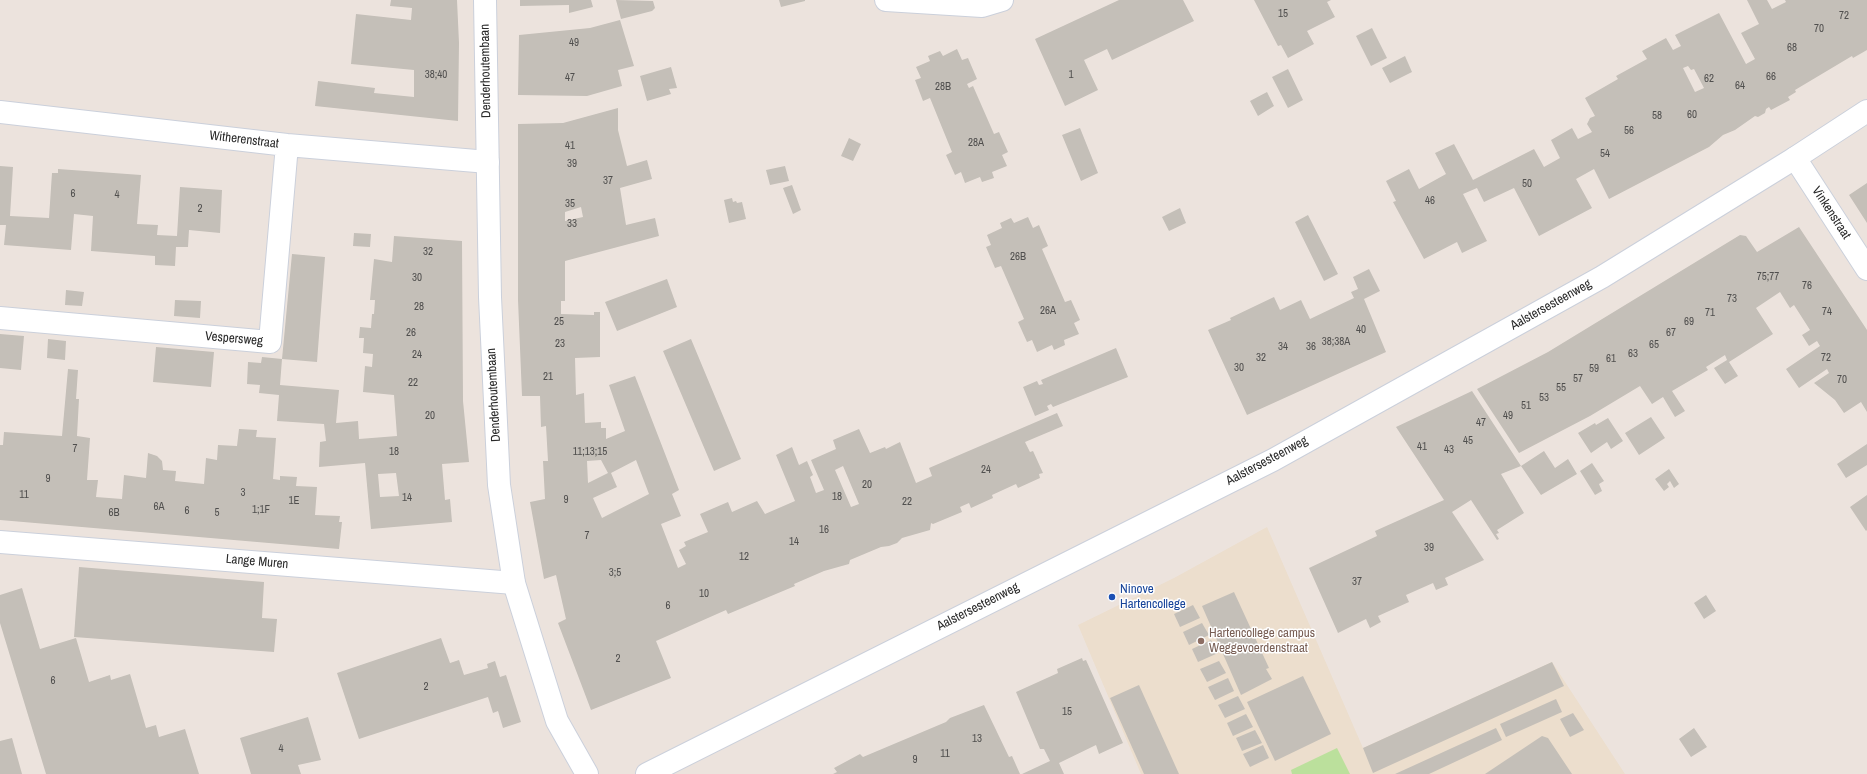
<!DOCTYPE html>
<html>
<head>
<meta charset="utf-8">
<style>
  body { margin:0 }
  canvas { display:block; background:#ece3dd }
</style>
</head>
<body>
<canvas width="1867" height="774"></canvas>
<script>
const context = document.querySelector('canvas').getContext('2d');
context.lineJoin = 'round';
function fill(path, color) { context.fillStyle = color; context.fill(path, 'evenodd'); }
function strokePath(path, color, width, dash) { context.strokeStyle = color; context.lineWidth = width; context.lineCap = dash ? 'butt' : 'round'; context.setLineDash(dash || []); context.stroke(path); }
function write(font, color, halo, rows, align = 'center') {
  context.font = font + ' "Archivo Narrow",sans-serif'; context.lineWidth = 3; context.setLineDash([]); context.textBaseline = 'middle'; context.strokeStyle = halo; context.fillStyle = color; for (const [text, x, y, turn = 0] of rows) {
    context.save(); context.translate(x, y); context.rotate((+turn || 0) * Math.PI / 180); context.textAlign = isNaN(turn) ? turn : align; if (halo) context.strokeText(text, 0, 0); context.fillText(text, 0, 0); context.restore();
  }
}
fill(new Path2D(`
  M1267,527L1363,748L1552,662L1625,774H1141L1078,625L1174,578Z`), '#ecdecd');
fill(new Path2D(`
  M1337,748L1350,774H1292L1291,770Z`), '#bbe09c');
fill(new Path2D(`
  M391,0H457L459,43L458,121L315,106L318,81L375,88L374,93L414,97V70L351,64L356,14L411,20L412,8L390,6Z
  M520,0H591L593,7L569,13V5L520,6Z
  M616,0L653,1L655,8L652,11L621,19Z
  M779,0H805V1L781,7Z
  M1119,0H1183L1194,21L1112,60L1107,49L1084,60L1098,90L1065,106L1035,39Z
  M1254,0H1331L1327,2L1335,17L1307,31L1314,44L1288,58L1281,45L1278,46Z
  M1747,0H1767L1772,9L1786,2L1785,0H1867V50L1853,58L1852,56L1795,90L1796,92L1788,97L1790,100L1771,110L1769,107L1766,109L1765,113L1758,117L1755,116L1735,130L1723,135L1709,147L1609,199L1594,169L1576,179L1592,208L1539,236L1514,188L1484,202L1477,188L1463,194L1487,241L1462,253L1457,242L1424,259L1393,202L1396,201L1386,181L1409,169L1419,189L1446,174L1435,153L1454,144L1473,180L1534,149L1544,167L1560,158L1551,140L1572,128L1578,139L1592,132L1587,124L1590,118L1595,116L1585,98L1618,79L1616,76L1647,59L1642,51L1666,38L1673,50L1681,46L1675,35L1719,13L1746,64L1755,59L1741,33L1759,24ZM1688,66L1691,70L1694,69L1704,88L1695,92L1683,68Z
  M620,20L634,66L618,70L622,86L587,96L518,95L519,35L590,28Z
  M1372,28L1387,58L1371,66L1356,36Z
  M957,49L962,60L968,58L977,79L967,84L969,88L973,86L994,134L999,132L1008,152L1002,155L1007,166L992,172L994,178L982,182L980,177L965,183L961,172L955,175L946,155L952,152L930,98L923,101L915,80L921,78L916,67L930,61L928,56L940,51L943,56Z
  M1405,56L1412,72L1390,83L1382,68Z
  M671,67L677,88L669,89L671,94L647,101L640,76Z
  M1288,69L1303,100L1288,108L1272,77Z
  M1267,92L1274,106L1258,116L1250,101Z
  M618,108V130L627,166L647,160L652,179L620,188L626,225L655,218L659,236L565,261V301H561V314L594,315V312H600V357L575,358L576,395L584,393L585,423L601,422V428H606V439L625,431L609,385L635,376L679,490L672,494L681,516L661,524L678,568L686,564L679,550L686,546L684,542L708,532L700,514L728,502L732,512L757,501L765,514L795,501L776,455L792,447L799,465L807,461L813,475L810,477L816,493L824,490L811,460L836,449L833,440L859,429L870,453L885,447L886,449L900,442L916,483L932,476L929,468L1057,413L1063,426L1025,442L1030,452L1033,451L1043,473L1039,474L1040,478L1018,488L1016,484L992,495L993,498L971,508L969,503L960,507L962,512L933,524L931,523L930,530L902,538L897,543L889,546L881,547L850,560L849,564L824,571L794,584L795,586L728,614L726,610L656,641L671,678L591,710L558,623L566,619L556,575L544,579L530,502L545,499L543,461H548L546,426L541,427L540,396H522L518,300V124L563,123ZM581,207L583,217L565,221V212ZM601,460L608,473L588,483L587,461ZM636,460L649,494L602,518L593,498L617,487L611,473ZM843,466L859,504L851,507L835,470Z
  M1080,128L1098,173L1081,181L1062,135Z
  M849,138L861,144L853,161L841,156Z
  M0,166L13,167L10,216L49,218L52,173H58V169L141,175L137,224L158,225L157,235L177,236L180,187L222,190L220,233L189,230L188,247H176L175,266L155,265V256L91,251L93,216L74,214L71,250L4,245L6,225H0Z
  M785,166L789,181L770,185L766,170Z
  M1867,183V223L1849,195Z
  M792,185L801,210L793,214L783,188Z
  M732,198L733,202L736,201L737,203L742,202L746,219L729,223L724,200Z
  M1180,208L1186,223L1169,231L1162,217Z
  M1308,215L1338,274L1324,281L1295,222Z
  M1028,217L1033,228L1039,225L1048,246L1042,249L1065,302L1071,300L1080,320L1074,323L1079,334L1064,340L1065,345L1054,350L1052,345L1037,352L1032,340L1027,342L1018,322L1024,319L1001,266L995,268L986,247L991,245L987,235L1002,228L1000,223L1011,218L1014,223Z
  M1799,227L1867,330V412L1861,402L1844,413L1835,400L1814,383L1829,373L1827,369L1799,388L1786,369L1820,346L1817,341L1809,346L1802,335L1810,330L1794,305L1790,308L1780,292L1756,308L1773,334L1729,362L1738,376L1725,384L1714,368L1727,360L1725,355L1706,367L1708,370L1672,391L1685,411L1675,417L1663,397L1652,404L1640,386L1590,416L1519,453L1477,389L1548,352L1740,235L1746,236L1757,252Z
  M354,233L371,234L370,247L353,246Z
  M394,236L462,241L463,401L469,462L442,464L445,500L450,499L452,522L371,529L365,463L319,467L320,442L326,441L324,424L277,421L279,395L259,393L260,385L247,384L248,362L261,363L262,357L282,359L292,254L325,257L317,362L282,359L280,385L339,390L336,423L358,421L359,439L397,436L394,395L363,392L365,366L372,367L373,354L363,353L364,338H359L360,327L371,328L372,314H374L375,300H370L374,259L392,262ZM396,473L399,496L380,497L378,474Z
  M1369,269L1380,291L1364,299L1386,352L1247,415L1208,330L1231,320L1230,318L1274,297L1280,310L1301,300L1310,319L1354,298L1351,292L1358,289L1353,277Z
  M667,279L677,307L617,331L605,302Z
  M66,290L84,292L82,306L65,305Z
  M175,300L201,301L200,318L174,316Z
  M0,334L24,336L21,370L0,368Z
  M48,339L66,341L65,360L47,358Z
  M691,339L741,459L714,471L663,351Z
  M156,347L214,352L211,387L153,382Z
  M1116,348L1128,377L1053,407L1051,404L1047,406L1049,410L1035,416L1023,387L1037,381L1039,385L1043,384L1041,380Z
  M68,369L78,370L76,399H79L77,436L90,438L87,480H98L96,497L122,499L124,475L146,478L148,453L157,456L162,461L163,470L176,471L175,481L204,484L206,458L217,460L218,445L237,446L239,429L257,430L256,437L276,438L273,479L280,480V476L297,477L296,486L317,487L315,515L340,516L339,522H342L339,549L0,520V445H3L4,432L62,436Z
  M1472,391L1521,466L1501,474L1524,513L1497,530L1499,533L1496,534L1499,539L1497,540L1471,500L1452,512L1484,560L1445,578L1448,585L1436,590L1433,583L1406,595L1409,602L1378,616L1381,622L1370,628L1366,619L1338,633L1309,568L1377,536L1375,531L1444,500L1396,427Z
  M1651,417L1665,438L1639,455L1625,433Z
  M1608,418L1623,441L1611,449L1607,442L1591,453L1578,433L1595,423L1596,425Z
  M1867,444V465L1846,478L1837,464Z
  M1544,451L1555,468L1568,459L1577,474L1541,495L1521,466Z
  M1592,463L1604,481L1599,484L1602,491L1595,495L1580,471Z
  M1669,469L1679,484L1674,488L1670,481L1667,484L1669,487L1664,491L1655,479Z
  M1867,495V530L1866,531L1850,507Z
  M79,567L264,582L262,618L277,619L274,652L74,637Z
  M22,588L40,649L76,638L89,682L110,675L111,680L130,674L146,728L156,725L159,737L185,729L199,774H46L0,623V595Z
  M1234,592L1269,668L1266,669L1272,679L1241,695L1202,606Z
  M1706,595L1716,611L1704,619L1694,603Z
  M1193,605L1200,618L1180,627L1174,614Z
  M1202,623L1209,635L1189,645L1183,632Z
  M441,638L450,663L459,660L464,675L488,668L487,664L495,661L500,677L506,675L521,722L503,728L498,711L493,713L488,697L359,739L337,673Z
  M1211,640L1218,653L1198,662L1192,649Z
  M1082,658L1083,661L1086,660L1123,743L1099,754L1096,745L1059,763L1064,774H1022L1050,761L1044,749H1040L1016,692L1058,673L1057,669Z
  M1219,661L1226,673L1207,682L1200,669Z
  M1552,662L1564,686L1373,773L1363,748Z
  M1303,676L1331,734L1275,761L1247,702Z
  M1228,678L1234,691L1215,700L1208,687Z
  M1139,685L1179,774H1144L1110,698Z
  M1238,696L1245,709L1225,718L1218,705Z
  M1556,699L1562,712L1506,737L1500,724Z
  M984,705L1009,757L1012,756L1020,774H833L837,772L834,768L860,754L863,757L946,722L950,718Z
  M1573,713L1584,730L1570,737L1560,719Z
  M1246,714L1253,727L1233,736L1227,723Z
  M308,717L321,760L298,765L301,774H251L240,738Z
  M1496,728L1502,740L1429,774H1395Z
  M1694,728L1707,747L1691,757L1679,739Z
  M1255,730L1262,743L1242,751L1236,738Z
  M1542,736L1548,738L1572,774H1485Z
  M12,738L22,774H0V741Z
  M1263,745L1269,758L1250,767L1243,754Z`), '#c4bfb8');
const minor = new Path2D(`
  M886,0L982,6L1002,0
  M0,112L287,145L488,162
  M1795,158L1867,269
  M0,318L270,342L287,145
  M0,542L514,583`);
const tertiary = new Path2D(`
  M485,0L490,297L499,485L514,583L557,721L587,774`);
const secondary = new Path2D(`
  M647,774L1273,460L1602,277L1795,158L1867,111`);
strokePath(minor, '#cbd0db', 24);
strokePath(tertiary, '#cbd0db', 24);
strokePath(secondary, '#cbd0db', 24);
strokePath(minor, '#fff', 22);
strokePath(tertiary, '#fff', 22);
strokePath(secondary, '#fff', 22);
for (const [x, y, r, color] of [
  [1112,597,4,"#1a4fb4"],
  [1201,641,4,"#8d6e63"]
]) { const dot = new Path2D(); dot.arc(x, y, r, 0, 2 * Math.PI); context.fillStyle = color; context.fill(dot); strokePath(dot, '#fff', 1.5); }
write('11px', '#504f4e', null, [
  ["15",1283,14],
  ["72",1844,16],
  ["70",1819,29],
  ["49",574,43],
  ["68",1792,48],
  ["38;40",436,75],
  ["1",1071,75],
  ["66",1771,77],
  ["47",570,78],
  ["62",1709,79],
  ["64",1740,86],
  ["28B",943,87],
  ["60",1692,115],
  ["58",1657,116],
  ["56",1629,131],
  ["28A",976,143],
  ["41",570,146],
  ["54",1605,154],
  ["39",572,164],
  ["37",608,181],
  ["50",1527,184],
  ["6",73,194],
  ["4",117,195],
  ["46",1430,201],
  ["35",570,204],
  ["2",200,209],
  ["33",572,224],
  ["32",428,252],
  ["26B",1018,257],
  ["75;77",1768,277],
  ["30",417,278],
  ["76",1807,286],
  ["73",1732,299],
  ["28",419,307],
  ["26A",1048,311],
  ["74",1827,312],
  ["71",1710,313],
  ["25",559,322],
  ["69",1689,322],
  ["40",1361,330],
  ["26",411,333],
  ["67",1671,333],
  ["38;38A",1336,342],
  ["23",560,344],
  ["65",1654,345],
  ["34",1283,347],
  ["36",1311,347],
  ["63",1633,354],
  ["24",417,355],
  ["32",1261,358],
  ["72",1826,358],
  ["61",1611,359],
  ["30",1239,368],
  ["59",1594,369],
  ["21",548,377],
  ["57",1578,379],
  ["70",1842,380],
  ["22",413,383],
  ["55",1561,388],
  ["53",1544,398],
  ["51",1526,406],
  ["20",430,416],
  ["49",1508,416],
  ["47",1481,423],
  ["45",1468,441],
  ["41",1422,447],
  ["7",75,449],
  ["43",1449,450],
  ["18",394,452],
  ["11;13;15",590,452],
  ["24",986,470],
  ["9",48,479],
  ["20",867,485],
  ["3",243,493],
  ["11",24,495],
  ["18",837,497],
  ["14",407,498],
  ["9",566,500],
  ["1E",294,501],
  ["22",907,502],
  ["6A",159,507],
  ["1;1F",261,510],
  ["6",187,511],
  ["6B",114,513],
  ["5",217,513],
  ["16",824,530],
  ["7",587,536],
  ["14",794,542],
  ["39",1429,548],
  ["12",744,557],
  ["3;5",615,573],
  ["37",1357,582],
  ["10",704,594],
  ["6",668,606],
  ["2",618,659],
  ["6",53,681],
  ["2",426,687],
  ["15",1067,712],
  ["13",977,739],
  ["4",281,749],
  ["11",945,754],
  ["9",915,760]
]);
write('13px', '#2a2a2a', '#fff', [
  ["Denderhoutembaan",486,71,-91],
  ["Witherenstraat",244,140,7],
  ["Vinkenstraat",1831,213,57],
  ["Aalstersesteenweg",1551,305,-29],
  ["Vespersweg",234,339,5],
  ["Denderhoutembaan",494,395,-93],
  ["Aalstersesteenweg",1267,461,-28],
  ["Lange Muren",257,562,5],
  ["Aalstersesteenweg",978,607,-27]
]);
write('13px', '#164399', '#fff', [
  ["Ninove",1120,590],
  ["Hartencollege",1120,605]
], 'left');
write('13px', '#785e54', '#fff', [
  ["Hartencollege campus",1209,634],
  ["Weggevoerdenstraat",1209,649]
], 'left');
</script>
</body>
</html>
